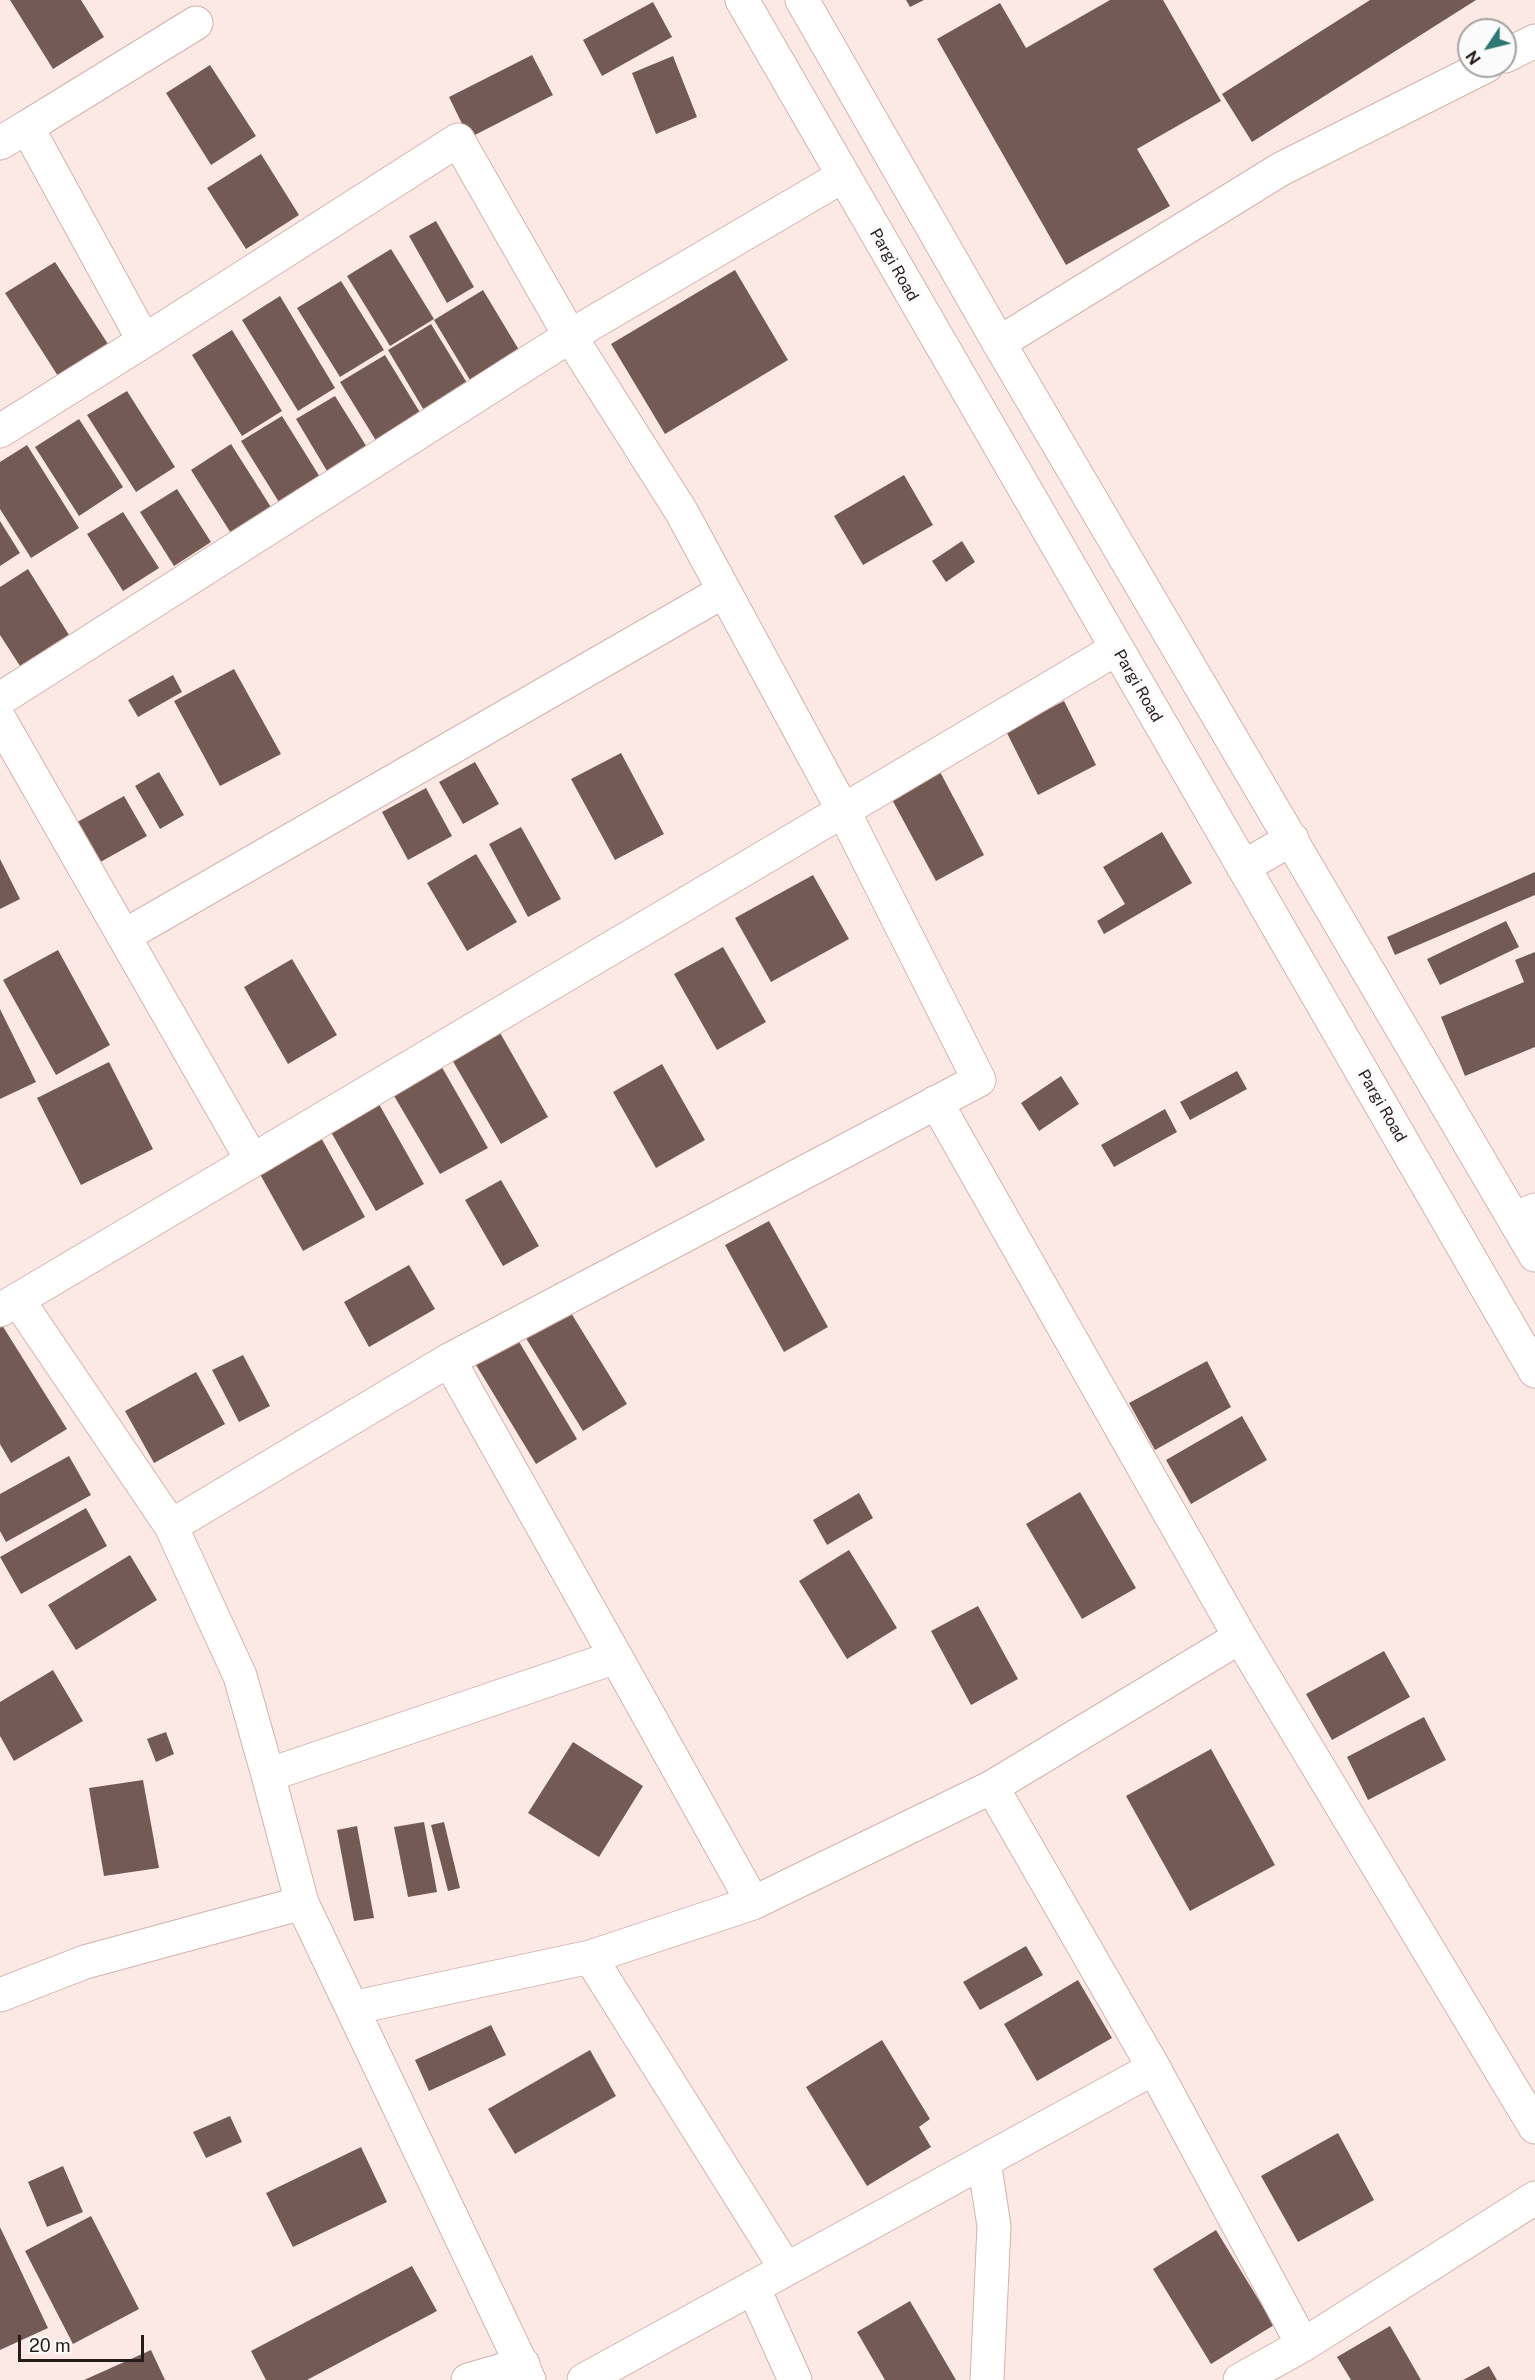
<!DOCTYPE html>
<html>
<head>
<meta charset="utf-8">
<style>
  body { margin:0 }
  #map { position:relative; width:1535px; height:2380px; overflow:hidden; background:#fce9e5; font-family:"Public Sans",sans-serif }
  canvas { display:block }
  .north { position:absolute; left:1457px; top:18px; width:60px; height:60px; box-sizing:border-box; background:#fbfbfb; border:2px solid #a6a2a1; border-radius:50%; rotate:235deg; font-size:16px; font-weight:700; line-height:24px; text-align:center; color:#261c1a }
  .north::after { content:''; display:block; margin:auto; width:21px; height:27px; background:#2f7874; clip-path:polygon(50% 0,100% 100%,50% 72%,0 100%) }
  .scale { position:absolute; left:18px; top:2335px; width:126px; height:27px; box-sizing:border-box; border:3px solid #261c1a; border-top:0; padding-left:8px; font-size:18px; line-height:21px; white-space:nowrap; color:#261c1a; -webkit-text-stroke:4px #fbfbfb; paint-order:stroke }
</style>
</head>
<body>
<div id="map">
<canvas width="1535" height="2380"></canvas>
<div class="north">N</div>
<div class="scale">20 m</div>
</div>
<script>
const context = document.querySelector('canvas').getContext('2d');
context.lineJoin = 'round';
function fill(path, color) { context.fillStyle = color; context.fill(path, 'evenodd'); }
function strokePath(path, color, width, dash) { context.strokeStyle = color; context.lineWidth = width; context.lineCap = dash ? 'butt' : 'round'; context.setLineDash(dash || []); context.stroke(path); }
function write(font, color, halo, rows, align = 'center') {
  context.font = font + ' "Public Sans",sans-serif'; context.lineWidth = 6; context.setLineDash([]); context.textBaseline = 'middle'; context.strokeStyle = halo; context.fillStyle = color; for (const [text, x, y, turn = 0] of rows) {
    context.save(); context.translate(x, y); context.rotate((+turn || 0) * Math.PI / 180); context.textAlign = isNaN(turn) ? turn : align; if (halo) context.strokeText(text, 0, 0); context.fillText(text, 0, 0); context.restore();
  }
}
fill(new Path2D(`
  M10,0H81L104,37L53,69Z
  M906,0H924L910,7Z
  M1110,0H1163L1221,101L1137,149L1170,206L1066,265L937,39L1000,3L1026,48Z
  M1370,0H1476L1252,142L1222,94Z
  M653,2L672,37L602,76L583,40Z
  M532,55L553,95L469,138L449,97Z
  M673,56L697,117L656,134L632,73Z
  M210,65L256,136L211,165L166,93Z
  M261,154L299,215L246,249L207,188Z
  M436,221L474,287L447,303L409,236Z
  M391,249L434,319L390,346L347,276Z
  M55,262L108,344L58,376L5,293Z
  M735,270L788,360L665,434L611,344Z
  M341,281L384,350L340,377L297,308Z
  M483,290L528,365L479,395L434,320Z
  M280,296L335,388L298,411L242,320Z
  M431,324L475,396L431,422L388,350Z
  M232,330L282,411L242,436L192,355Z
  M385,355L427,424L383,452L340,382Z
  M127,391L175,467L136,492L87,415Z
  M335,396L370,452L330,476L296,419Z
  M282,416L323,482L282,507L241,441Z
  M79,419L123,487L79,516L35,447Z
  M231,444L274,512L234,538L191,470Z
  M27,445L79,528L31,558L0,509V462Z
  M904,475L933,525L863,565L834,516Z
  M177,489L211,542L174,566L140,512Z
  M123,512L159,568L123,591L87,534Z
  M0,521L20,553L0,566Z
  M962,541L975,562L946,582L932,561Z
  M28,569L69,635L20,666L0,635V587Z
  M234,669L281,754L220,786L174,701Z
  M173,675L182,692L138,717L128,700Z
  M1064,701L1096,765L1038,795L1006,731Z
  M621,753L664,834L615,860L571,779Z
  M475,762L499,804L463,824L439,782Z
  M938,768L984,855L936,881L889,794Z
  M159,772L184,815L160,829L135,786Z
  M426,788L452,836L408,860L382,812Z
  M124,796L147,836L95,865L72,825Z
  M521,827L561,899L528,917L489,844Z
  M1162,832L1192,883L1104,934L1097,921L1125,904L1103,867Z
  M476,854L517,922L467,951L427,883Z
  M0,859L20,899L0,909Z
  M1535,872V895L1395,955L1387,937Z
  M813,875L849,939L771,982L735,918Z
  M1506,921L1519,947L1440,985L1427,959Z
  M723,947L766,1022L717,1050L674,974Z
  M58,950L110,1045L56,1075L3,980Z
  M1535,952V1047L1465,1076L1441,1017L1524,982L1515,960Z
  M292,959L337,1035L288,1064L244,987Z
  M0,1009L36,1082L0,1099Z
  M499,1031L548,1117L501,1144L451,1058Z
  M109,1062L153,1149L81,1185L37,1098Z
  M439,1062L488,1148L440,1174L390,1089Z
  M662,1064L705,1140L656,1168L613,1092Z
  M1237,1071L1247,1089L1190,1120L1180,1102Z
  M1061,1076L1079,1104L1039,1131L1021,1103Z
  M375,1097L424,1184L376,1211L327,1125Z
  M1165,1109L1177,1132L1114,1167L1101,1145Z
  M314,1125L365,1217L303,1251L252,1160Z
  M501,1180L539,1246L503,1266L465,1200Z
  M769,1221L828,1327L784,1352L725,1245Z
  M409,1265L435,1309L369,1347L344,1302Z
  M568,1308L627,1404L583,1431L524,1335Z
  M2,1325L67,1429L11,1463L0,1444V1327Z
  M515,1335L577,1439L536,1464L473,1360Z
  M243,1355L270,1406L239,1422L212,1370Z
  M1207,1361L1231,1407L1155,1450L1129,1403Z
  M196,1372L225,1424L154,1463L125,1411Z
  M1242,1416L1267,1460L1191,1504L1166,1460Z
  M69,1456L91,1495L6,1542L0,1531V1494Z
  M1080,1492L1136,1588L1082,1619L1026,1524Z
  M859,1493L873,1518L827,1545L813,1520Z
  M86,1508L107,1546L21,1594L0,1557Z
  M849,1550L897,1628L847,1659L799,1581Z
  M130,1555L157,1600L76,1650L48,1605Z
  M978,1606L1018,1679L971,1705L931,1631Z
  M1384,1651L1410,1697L1332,1740L1306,1694Z
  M53,1670L83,1721L14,1761L0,1736V1702Z
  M1424,1717L1446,1760L1368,1800L1347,1757Z
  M166,1732L174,1754L156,1762L147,1739Z
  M573,1742L643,1786L599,1857L528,1813Z
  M1211,1749L1275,1865L1190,1911L1126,1796Z
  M143,1780L159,1868L104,1876L89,1788Z
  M424,1822L437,1892L408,1897L394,1827Z
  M444,1822L460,1888L448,1891L431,1825Z
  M357,1826L374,1918L354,1921L337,1830Z
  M1026,1946L1043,1975L980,2010L963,1982Z
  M1078,1980L1112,2038L1037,2081L1004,2024Z
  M491,2025L506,2055L429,2091L415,2060Z
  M882,2040L930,2119L919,2127L931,2147L867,2186L806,2087Z
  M590,2050L616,2096L515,2154L488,2109Z
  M230,2116L242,2142L206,2158L193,2132Z
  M1338,2133L1374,2200L1298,2242L1261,2176Z
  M361,2147L387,2202L293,2247L266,2193Z
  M63,2166L83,2212L47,2227L28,2182Z
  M91,2216L139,2309L73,2344L25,2251Z
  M0,2227L48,2328L0,2350Z
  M1216,2230L1274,2325L1211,2364L1153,2269Z
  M412,2266L437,2311L307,2380H266L251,2351Z
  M910,2301L956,2380H885L857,2332Z
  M1390,2326L1421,2380H1351L1337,2357Z
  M151,2350L165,2380H84Z
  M1489,2366L1497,2380H1463Z`), '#745a55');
const minor = new Path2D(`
  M1505,56L1535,41
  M27,127L196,23
  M0,143L27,127L144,341L458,140L570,336L843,176
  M999,343L1281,169L1486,66
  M0,431L144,341
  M0,699L570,336L681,511L844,812L979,1080L449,1360L171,1526L18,1300
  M0,720L252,1160
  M124,936L724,591
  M936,1102L1240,1637L1535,2127
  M1514,1219L1535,1210
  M0,1310L1116,649
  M171,1526L240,1676L268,1775L616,1657L449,1360
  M1240,1637L992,1787L1154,2068L1303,2345
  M616,1657L753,1903
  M268,1775L302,1903L529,2380
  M0,1995L85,1962L302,1903
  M352,2008L590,1957
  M984,2161L994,2226L987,2380
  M786,2269L590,1957L753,1903L992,1787
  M753,2287L795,2380
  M468,2380L523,2364
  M584,2380L1154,2068
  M1240,2380L1303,2345L1535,2198`);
const primary = new Path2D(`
  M742,0L1535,1371
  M802,0L999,343L1535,1255
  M1243,867L1292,839`);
strokePath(minor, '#d1b3ad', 35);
strokePath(primary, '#d1b3ad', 35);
strokePath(minor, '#fff', 33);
strokePath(primary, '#fff', 33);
write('16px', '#261c1a', '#fbfbfb', [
  ["Pargi Road",894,265,60],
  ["Pargi Road",1138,686,60],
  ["Pargi Road",1382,1106,60]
]);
</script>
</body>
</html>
